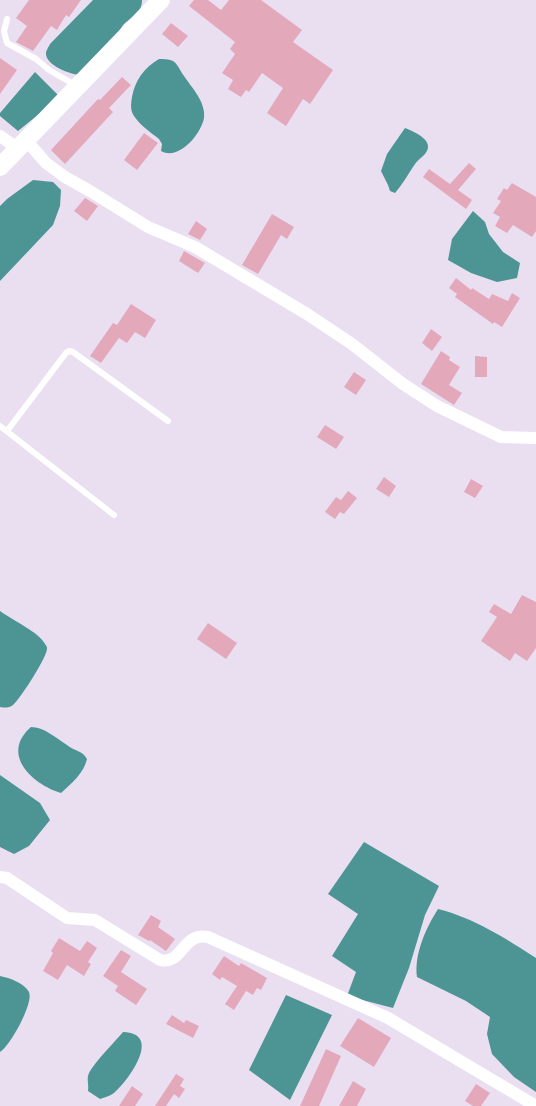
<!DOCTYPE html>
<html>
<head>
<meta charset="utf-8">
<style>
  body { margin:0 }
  canvas { display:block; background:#e9dff1 }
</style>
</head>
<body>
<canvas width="536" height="1106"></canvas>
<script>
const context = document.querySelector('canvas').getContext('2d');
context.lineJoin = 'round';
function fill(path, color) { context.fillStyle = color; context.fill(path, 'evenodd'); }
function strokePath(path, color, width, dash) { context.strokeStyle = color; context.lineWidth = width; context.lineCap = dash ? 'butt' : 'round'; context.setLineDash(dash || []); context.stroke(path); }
fill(new Path2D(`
  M93,0H142C142,13 133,16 124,24C122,26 120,30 118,33L81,75C71,75 45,65 46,53C46,51 49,46 50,44Z
  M159,59C163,59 168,59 173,61C178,64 180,71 184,76C192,88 206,102 204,118C201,134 179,161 161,151L162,144L159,139C150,132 140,125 134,116C130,110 131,104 132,97C135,80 144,68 159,59Z
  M35,72L60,97L18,131L0,116V113Z
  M405,128C415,132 436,141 425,154C421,158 418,160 415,164C408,174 403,184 395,193L390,191L388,185L381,171L387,154Z
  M33,180L53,182L61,190L60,206L53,225L0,281V206L7,199Z
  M473,211L485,222L489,234L503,252L520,263L517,278L497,282L471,273L448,260L452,239Z
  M0,611C12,620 39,632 45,644C46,645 47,647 47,648C48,656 20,699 13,705C9,708 5,708 0,707Z
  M31,727C44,727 56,738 67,745C74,751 82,750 87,759C84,773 71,784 61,793C32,784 0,754 31,727Z
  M0,775L40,803L50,820L29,846L14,854L0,847Z
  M364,842L439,886L425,915L409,968L393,1008L347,996L356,972L332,956L358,914L328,894Z
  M438,909C474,918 505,938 536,958V1092L514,1077L492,1054L487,1034L490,1017L466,1001L417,977C414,954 426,928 438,909Z
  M0,976C10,978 24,983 29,992C34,1003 10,1046 0,1052Z
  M286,995L332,1015L290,1100L249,1070Z
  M123,1032C163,1033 129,1080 114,1093C110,1096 105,1097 100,1099L88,1091C89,1086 87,1080 88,1076C91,1065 115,1042 123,1032Z`), '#4d9594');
fill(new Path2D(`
  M29,0H81L69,17L66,15L57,30L51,26L33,51L16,42L27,26L16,18Z
  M194,0H208L221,10L229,0H261L302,30L293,42L333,70L310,104L303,99L286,126L267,113L283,88L262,73L249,92L246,90L241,97L228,89L233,80L222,73L235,54L230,49L235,42L189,6Z
  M171,23L188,36L178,47L162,34Z
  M0,58L17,70L0,94Z
  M122,77L131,85L109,108L113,112L65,164L51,150L98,99L100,100Z
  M144,133L158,143L137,170L124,160Z
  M469,163L476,169L458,190L472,200L466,209L423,177L429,169L450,184Z
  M512,183L536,197V231L532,237L513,225L507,233L495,226L500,217L493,213L501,201L497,199L504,188L507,190Z
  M85,198L98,206L87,221L74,211Z
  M272,214L294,227L287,239L281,235L258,274L242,265Z
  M196,221L207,229L200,240L188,234Z
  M184,251L205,263L198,273L179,261Z
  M456,278L471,290L472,288L489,299L492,294L508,301L512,293L520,298L502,327L494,322L493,324L455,297L457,294L449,288Z
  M131,304L156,320L145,338L135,332L127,343L119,338L101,363L90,356L113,323L117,325Z
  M431,329L442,337L432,351L422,343Z
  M441,351L450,357L449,360L460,367L449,385L462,393L454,405L421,384Z
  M475,356L487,357V377H475Z
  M354,372L366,380L356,395L344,387Z
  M325,425L344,437L336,449L317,437Z
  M384,477L396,486L389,497L376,489Z
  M471,479L483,486L475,498L464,492Z
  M348,491L357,498L344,514L340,512L335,519L325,512L336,497L341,500Z
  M522,595L536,602V648L527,661L515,653L510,661L481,641L497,617L489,612L494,604L511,614Z
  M208,623L237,643L226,659L197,639Z
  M151,915L161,921L158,927L175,939L166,951L150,940L149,941L138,935Z
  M59,938L80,951L87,941L97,948L88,962L91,964L84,976L67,965L58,980L43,971L53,953L51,951Z
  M121,950L131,956L121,972L147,989L136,1005L115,991L118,986L103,976Z
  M224,956L239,966L241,963L267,978L261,990L257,988L253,995L246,991L234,1010L225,1004L237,986L222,977L220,980L212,974Z
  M172,1015L184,1023L186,1020L199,1026L193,1038L166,1024Z
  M358,1018L391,1038L374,1067L340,1046Z
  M326,1049L341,1056L319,1106H300Z
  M176,1074L184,1079L180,1086L185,1089L179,1098L174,1094L166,1106H155Z
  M353,1081L366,1089L357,1106H339Z
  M476,1084L490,1093L481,1106H473L465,1101Z
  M132,1086L143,1094L135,1106H119Z`), '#e3a9bb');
strokePath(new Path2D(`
  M7,19L4,31L7,43L36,59L49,70L75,85
  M0,426L114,515
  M7,431L66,353L69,351L73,352L168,421`), '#fff', 6);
strokePath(new Path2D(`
  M0,136L17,148
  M26,140L46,163L65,177L90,191L148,227L195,247L307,314L352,344L403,384L437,406L501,437L536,438
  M0,877L7,878L67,918L95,920L160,960C183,965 182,932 208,937L388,1018L536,1106`), '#fff', 12);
strokePath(new Path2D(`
  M0,167L161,0`), '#fff', 18);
</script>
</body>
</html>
